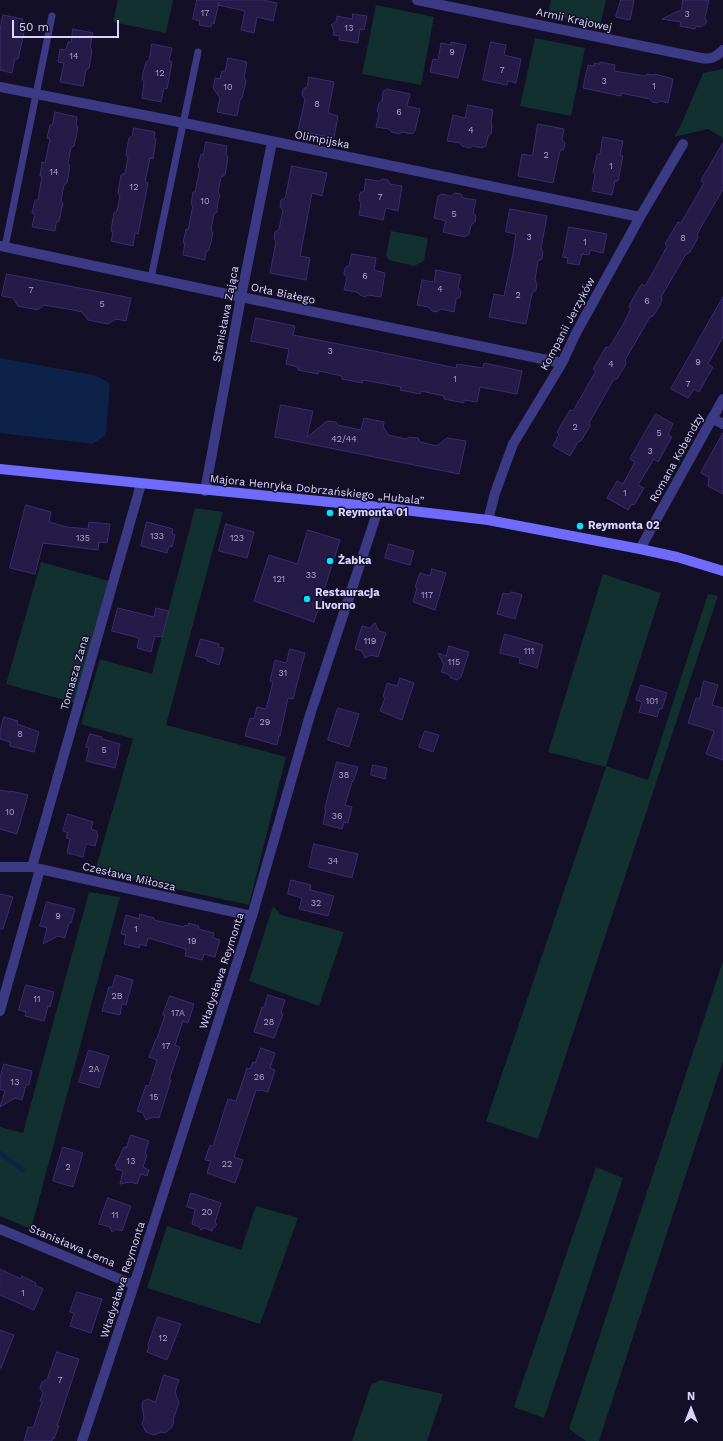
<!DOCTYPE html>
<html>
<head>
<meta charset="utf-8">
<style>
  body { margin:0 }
  #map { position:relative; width:723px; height:1441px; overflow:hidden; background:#130f26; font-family:"Work Sans",sans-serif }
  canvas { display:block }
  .north { position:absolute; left:671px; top:1389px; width:40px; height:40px; -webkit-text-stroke:3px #130f26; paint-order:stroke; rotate:0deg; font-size:11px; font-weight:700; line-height:16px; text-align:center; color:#d9d4ff }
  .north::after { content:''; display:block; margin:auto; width:14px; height:18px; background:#d9d4ff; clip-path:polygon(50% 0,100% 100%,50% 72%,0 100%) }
  .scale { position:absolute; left:12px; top:20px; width:107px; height:18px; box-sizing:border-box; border:2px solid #d9d4ff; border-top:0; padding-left:5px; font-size:12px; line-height:14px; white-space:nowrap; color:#d9d4ff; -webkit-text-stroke:3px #130f26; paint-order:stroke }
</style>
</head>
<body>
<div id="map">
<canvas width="723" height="1441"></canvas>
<div class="north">N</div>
<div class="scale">50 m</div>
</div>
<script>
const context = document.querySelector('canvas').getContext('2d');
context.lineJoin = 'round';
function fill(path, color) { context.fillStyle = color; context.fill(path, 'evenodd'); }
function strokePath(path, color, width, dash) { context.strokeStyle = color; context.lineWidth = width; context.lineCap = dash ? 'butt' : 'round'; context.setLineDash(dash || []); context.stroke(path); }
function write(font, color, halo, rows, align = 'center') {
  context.font = font + ' "Work Sans",sans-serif'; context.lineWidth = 3; context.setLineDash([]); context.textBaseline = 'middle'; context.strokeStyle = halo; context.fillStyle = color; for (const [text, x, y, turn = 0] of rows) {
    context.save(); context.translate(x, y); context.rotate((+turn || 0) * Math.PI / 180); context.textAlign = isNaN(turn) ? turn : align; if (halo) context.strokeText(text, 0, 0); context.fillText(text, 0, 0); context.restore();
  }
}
fill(new Path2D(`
  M118,0H173L166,33L113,22Z
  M551,0H606L600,26L548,15Z
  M376,5L434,17L421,85L362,74Z
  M535,38L585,48L571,116L520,106Z
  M723,69V138L708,129L674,137L682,123L703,73Z
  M391,231L428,238L424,261L414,266L389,260L386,255Z
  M195,508L223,512L166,725L286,757L249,905L95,871L133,739L81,724L100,659L152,674Z
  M41,562L109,581L75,703L6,684Z
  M603,574L661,593L606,766L648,780L708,594L718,596L538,1139L486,1121L606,767L548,752Z
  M89,892L120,897L31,1229L0,1216V1127L23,1133Z
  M273,906L281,915L344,932L319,1006L249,981Z
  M723,961V1061L599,1441H586L569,1429Z
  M596,1167L623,1178L544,1418L514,1407Z
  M256,1206L298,1218L260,1324L147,1288L167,1226L241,1250Z
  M380,1380L443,1394L427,1441H352L371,1385Z`), '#12302f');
fill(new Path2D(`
  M0,358L94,375L110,383L106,435L93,444L0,433Z`), '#0c2248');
strokePath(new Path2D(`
  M0,1153L23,1170`), '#0c2248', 4.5);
const building = new Path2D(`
  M197,0H263L277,3L273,21L257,17L254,33L241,30L245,11L218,5L219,2L214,24L212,23L211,27L199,25L200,21L193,19Z
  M621,0H634L630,20L616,17Z
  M683,0H709L705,18L707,22L701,27L696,26L695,29L680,26L681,22L662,19L678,11H681Z
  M353,14L367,16L364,30L360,29L358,43L339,40L340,36L333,35L334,30L331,25L336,22L337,16L352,19Z
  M3,15L23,19L21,33H24L22,42L18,59H15L12,73L0,70V31Z
  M73,29L93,33L90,47L92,50L89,68L86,70L83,86L60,82L64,63L58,62L60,49L66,50L68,42H71Z
  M451,42L466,45L458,78L430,72L433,59L438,60L441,43L451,45Z
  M491,42L506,45L504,55L521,59L516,83L508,81L507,85L483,80Z
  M152,44L172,48L169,61L172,62L167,89L164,88L161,102L142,98L144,82L142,79L143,73L146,62L149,60Z
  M228,58L247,62L244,77L246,81L245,86L242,98L240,100L237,116L217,112L220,98L213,88L215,78L220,79L222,71H225Z
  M600,62L615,65L614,71L646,76L647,74L655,75V74L673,79L668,103L660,101L657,103L652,102L650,99L621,93V96L583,88L588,65L594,66V63L600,64Z
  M309,77L334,82L328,113L338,116L334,138L298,131L305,99L302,95L303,89L307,87Z
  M387,89L410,94L407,106L420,109L415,131L412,134L402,132L399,134L391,132L389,129L376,127L379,114L377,111L379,103L382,101L383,92Z
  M468,105L493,110L491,123L492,126L491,134L488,136L486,146L482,148L473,146L470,148L462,146L460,143L447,141L453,115L465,118Z
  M55,112L77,117L76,125L78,128L74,146L71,148L68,163L70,166L67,183L64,185L61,201L63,203L59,221L56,223L55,231L32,227L35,214L32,213L35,200H38L42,176H40L42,162L45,163L50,139L47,138L50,125H52Z
  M538,124L564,129L562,139L565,143L564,149L560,151L553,183L518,176L522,154L532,156Z
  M134,128L155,132L154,138L156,139L153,159L150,158L145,182L148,183L138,234L135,233L133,246L111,241L113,233L111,230L114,213L117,211L120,196L118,193L121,175L125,173L128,158L126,155L129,138L132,136Z
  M603,137L623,141L620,155L623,156L618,181H615L612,195L592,191L595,175L593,172L596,160L597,155L600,153Z
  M206,142L227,146L226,154L228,157L225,175L221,177L218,192L220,195L218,201L217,212L214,214L211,230L213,233L209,250L206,252L205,260L183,255L185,243H183L186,229L188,230L193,205H191L193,192H195L200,168L198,167L201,154L203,155Z
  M723,143V189L697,234L698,237L692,249L689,253L686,254L661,297L662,300L660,305L653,316L650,317L625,360L626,364L617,379H614L589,423L590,426L581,441L578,442L570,456L553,446L559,434L557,432L570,410L573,411L596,371L593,369L606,347L609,348L625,321L631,308L629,307L632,300L642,284L645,286L661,258L667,246L665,244L678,222L681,223L704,183L701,181Z
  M292,166L327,173L322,196L312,193L300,256L310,258L306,280L270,273L276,242L274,238L275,232L279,229L283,210L280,207L281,200L285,198Z
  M366,179L379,181L382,179L388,180L390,184L402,186L398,211L386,208L383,220L359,215L361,203L359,200L360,193L364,191Z
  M455,193L461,194L463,198L476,200L473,213L476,216L475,222L471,225L469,234L465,237L443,232L446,221L434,218L438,196L442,194L451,196Z
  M510,209L547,216L541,248L543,252L542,259L538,261L535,280L537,284L536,290L532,293L526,324L489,317L494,294L504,296L513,253L516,234L506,232Z
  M569,227L607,234L603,253L590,250L589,255L582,254L579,265L567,263L568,258L563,257Z
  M352,254L376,258L374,270L385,273L381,297L368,295L365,297L360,295L357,292L344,290L347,278L344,274L345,268L349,265Z
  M436,270L461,275L458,287L461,291L460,297L456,299L454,312L441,309L437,312L432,311L429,307L417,305L422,280L434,282Z
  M7,274L131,298L126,321L116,319L108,324L88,320L82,312L73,310L44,305L38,310L18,306L13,298L2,296Z
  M723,297V337L708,364L713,367L699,392L694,389L688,398L671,389Z
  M256,318L295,326L293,335L394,355L456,368L457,364L483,368L484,363L522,371L517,394L480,387L477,402L464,400V403L444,399V396L421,391L420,394L400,390L401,387L363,380L362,383L342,379V376L319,371L318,374L298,370V367L286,364L289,349L251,341Z
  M281,405L313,411L307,437L327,421L336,422L338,425L361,430L364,418L384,422L383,428L385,429L388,435L406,439L409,437L418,438L420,442L437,446L447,438L466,441L459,474L275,437Z
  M656,414L673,424L668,434L672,437L658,462L654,459L638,485L644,488L634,505L632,504L628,510L607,498L617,481L623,484L635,462L630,459Z
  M723,433V494L708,486L709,477L701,473Z
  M26,505L51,512L49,522L67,527L88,529L89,522L110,524L107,543L99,542L98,550L43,543L35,574L10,568Z
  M147,522L173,529L172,534L175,535L172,547L169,546L167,553L141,546Z
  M226,524L254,532L247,558L219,551Z
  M308,530L340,540L314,622L254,601L269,555L297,564Z
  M389,544L414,551L410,565L385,558Z
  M432,569L446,573L435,610L413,602L417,588L415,587L420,573L430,576Z
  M512,592L522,595L515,619L497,614L503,593L508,594Z
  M118,608L154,617L156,608L169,611L162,637L155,636L151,652L137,648L139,638L112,631Z
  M375,623L379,631L386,633L378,657L371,655L365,658L362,651L355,649L362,626L370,628Z
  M505,634L543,645L537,668L519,663L520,658L500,653Z
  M201,639L219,644L218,647L224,648L219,665L207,661V659L196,656Z
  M449,646L469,652L461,677L457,680L451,678L448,674L441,672L444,665L438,653L446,656Z
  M290,649L305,653L293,699L288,698L280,736H279L277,745L245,736L250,718L254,719L257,707L266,709L273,682L270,681L275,660L286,663Z
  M400,678L414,683L402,720L380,711L385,698L383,697L387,683L397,686Z
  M704,681L718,685L712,705L723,708V760L706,754L714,731L688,723L696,698L699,699Z
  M641,685L667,693L662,709L660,708L657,717L639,712L642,702L636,700Z
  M338,708L359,714L349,747L328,740Z
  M4,717L18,721L17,724L39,732L34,752L10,746V742L0,739V732Z
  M425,731L439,735L433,752L419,747Z
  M90,734L102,737V739L120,744L118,752H119L115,768L86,761L89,748L86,747Z
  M337,762L358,767L354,780L352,782L345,805L352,807L348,823L344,822L342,829L323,824L326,809H325Z
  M373,765L387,768L385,779L371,775Z
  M0,790L10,792L11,791L28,795L17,834L0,829Z
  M68,814L93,822L91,829L97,831V834L98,835L95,846L86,844L83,857L67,853L70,839L66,838L68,833L63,831Z
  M314,844L358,854L352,878L309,867Z
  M291,880L311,885L310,890L334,896L328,916L299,909L302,898L288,894Z
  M0,894L13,897L3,929H0Z
  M47,902L75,909L71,923H69L65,938L58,936L43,944L47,928L40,926Z
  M140,914L154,918V920L184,927L185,925L188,926L189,923L199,926L198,929L214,933L213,938L220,940L215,957L204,954L202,960L185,956L186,949L148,938L146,946L140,944L139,948L124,944L126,935L121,934L126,915L139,919Z
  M116,975L133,980L126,1005L122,1004L120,1015L102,1011L109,987H112Z
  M26,985L54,992L50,1007L48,1006L44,1021L25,1016L26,1012L19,1010Z
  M268,995L285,1000L281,1013L283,1014L274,1038L254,1032L262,1007H264Z
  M170,996L194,1004L188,1023L183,1021L175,1045L180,1047L169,1080H171L159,1118L153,1117L146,1120L143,1113L137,1111L146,1085L149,1086L157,1060L149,1057L156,1039H157L165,1015H163Z
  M261,1048L275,1053L270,1068L275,1070L268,1092L261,1090L260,1091L256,1090L234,1157L243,1160L235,1183L207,1173L211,1161L205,1160L210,1145L213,1146L228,1099L236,1101L247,1068L250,1069L253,1062L255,1063Z
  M89,1050L109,1056L99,1088L79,1082Z
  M4,1064L32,1071L29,1085H26L22,1100L15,1098L0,1107L5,1091L0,1089V1078Z
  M131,1135L149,1141L145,1154L147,1155L143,1167L149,1170L147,1176L141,1174L137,1184L130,1182L120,1184L123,1171L116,1169L117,1167L115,1166L124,1147L126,1148Z
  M63,1147L83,1153L73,1187L53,1181Z
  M191,1193L221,1203L215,1222L217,1225L213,1228L212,1231L204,1228L201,1230L199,1227L192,1224L195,1209L187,1207Z
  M108,1198L131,1206L122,1231L116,1229L112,1232L110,1227L99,1224Z
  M0,1269L21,1279L22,1276L36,1283L35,1285L43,1289L34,1310L0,1295Z
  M77,1292L102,1299L91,1333L70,1326L74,1313L70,1312Z
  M158,1317L181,1324L167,1360L147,1352L149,1346H148Z
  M0,1330L14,1335L1,1368H0Z
  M57,1352L79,1359L57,1426H59L54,1439L52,1438V1441H24L28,1427L33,1428L42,1402L40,1401L43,1393L40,1388L42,1382L47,1379Z
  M164,1375L179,1380L175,1392L179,1403L173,1420L174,1422L172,1427L165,1433L161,1432L154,1435L146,1432L142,1424L144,1418L142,1406L143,1401L148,1399L155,1402Z`);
fill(building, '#241b47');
strokePath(building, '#3b2d73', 1);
strokePath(new Path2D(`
  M5,247L52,16
  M151,278L198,52`), '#3d3a85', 7);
strokePath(new Path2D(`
  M417,0L701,58C711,60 716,57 723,50
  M0,87L184,123L640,217
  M0,246L241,297L562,363
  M712,418L723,424
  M205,491L241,297L272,142
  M488,520L495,493L513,444L562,363L576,333L640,217L683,144
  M640,549L723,399
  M0,867H32L40,869L252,916
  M32,867L141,484
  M0,1011L40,869
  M0,1229L134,1285
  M82,1441L131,1294L252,916L310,715L379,507`), '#3d3a85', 10);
strokePath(new Path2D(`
  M0,469L379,507L488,520L640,549L677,557L723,571`), '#6f6bff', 10);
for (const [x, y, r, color] of [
  [330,513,4,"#00e5ff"],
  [580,526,4,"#00e5ff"],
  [330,561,4,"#00e5ff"],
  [307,599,4,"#00e5ff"]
]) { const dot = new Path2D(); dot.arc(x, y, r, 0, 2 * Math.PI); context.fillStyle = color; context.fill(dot); strokePath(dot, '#130f26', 1.5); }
write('9px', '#aca6d1', null, [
  ["17",205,13],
  ["3",687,14],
  ["13",349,28],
  ["9",452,52],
  ["14",74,56],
  ["7",502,70],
  ["12",160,73],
  ["3",604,81],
  ["1",654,86],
  ["10",228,87],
  ["8",317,104],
  ["6",399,112],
  ["4",471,130],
  ["2",546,155],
  ["1",611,166],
  ["14",54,172],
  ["12",134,187],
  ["7",380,197],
  ["10",205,201],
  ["5",454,214],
  ["3",529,237],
  ["8",683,238],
  ["1",585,242],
  ["6",365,276],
  ["4",440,289],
  ["7",31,290],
  ["2",518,295],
  ["6",647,301],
  ["5",102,304],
  ["3",330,351],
  ["9",698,362],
  ["4",611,364],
  ["1",455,379],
  ["7",688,384],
  ["2",575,427],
  ["5",659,433],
  ["42/44",344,439],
  ["3",650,451],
  ["1",625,493],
  ["133",157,536],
  ["135",83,538],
  ["123",237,538],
  ["33",311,575],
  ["121",279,579],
  ["117",427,595],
  ["119",370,641],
  ["111",529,651],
  ["115",454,662],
  ["31",283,673],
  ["101",652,701],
  ["29",265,722],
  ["8",20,734],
  ["5",104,750],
  ["38",344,775],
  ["10",10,812],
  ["36",337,816],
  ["34",333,861],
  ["32",316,903],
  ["9",58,916],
  ["1",136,929],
  ["19",192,941],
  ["2B",117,996],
  ["11",37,999],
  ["17A",178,1013],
  ["28",269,1022],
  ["17",166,1046],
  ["2A",94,1069],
  ["26",259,1077],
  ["13",15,1082],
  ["15",154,1097],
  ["13",131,1161],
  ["22",227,1164],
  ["2",68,1167],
  ["20",207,1212],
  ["11",115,1215],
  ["1",23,1293],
  ["12",163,1338],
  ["7",60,1380]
]);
write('11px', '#d9d4ff', '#130f26', [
  ["Armii Krajowej",574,20,12],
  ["Olimpijska",322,140,11],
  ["Orła Białego",283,294,12],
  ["Stanisława Zająca",226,314,-79],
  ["Kompanii Jerzyków",568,324,-62],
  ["Romana Kobendzy",677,458,-61],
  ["Majora Henryka Dobrzańskiego „Hubala”",317,490,6],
  ["Tomasza Zana",75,673,-74],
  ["Czesława Miłosza",129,877,13],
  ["Władysława Reymonta",222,971,-72],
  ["Stanisława Lema",72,1246,23],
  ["Władysława Reymonta",123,1280,-72]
]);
write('bold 11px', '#d9d4ff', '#130f26', [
  ["Reymonta 01",338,513],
  ["Reymonta 02",588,526],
  ["Żabka",338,561],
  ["Restauracja",315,593],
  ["Livorno",315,606]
], 'left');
</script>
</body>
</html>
